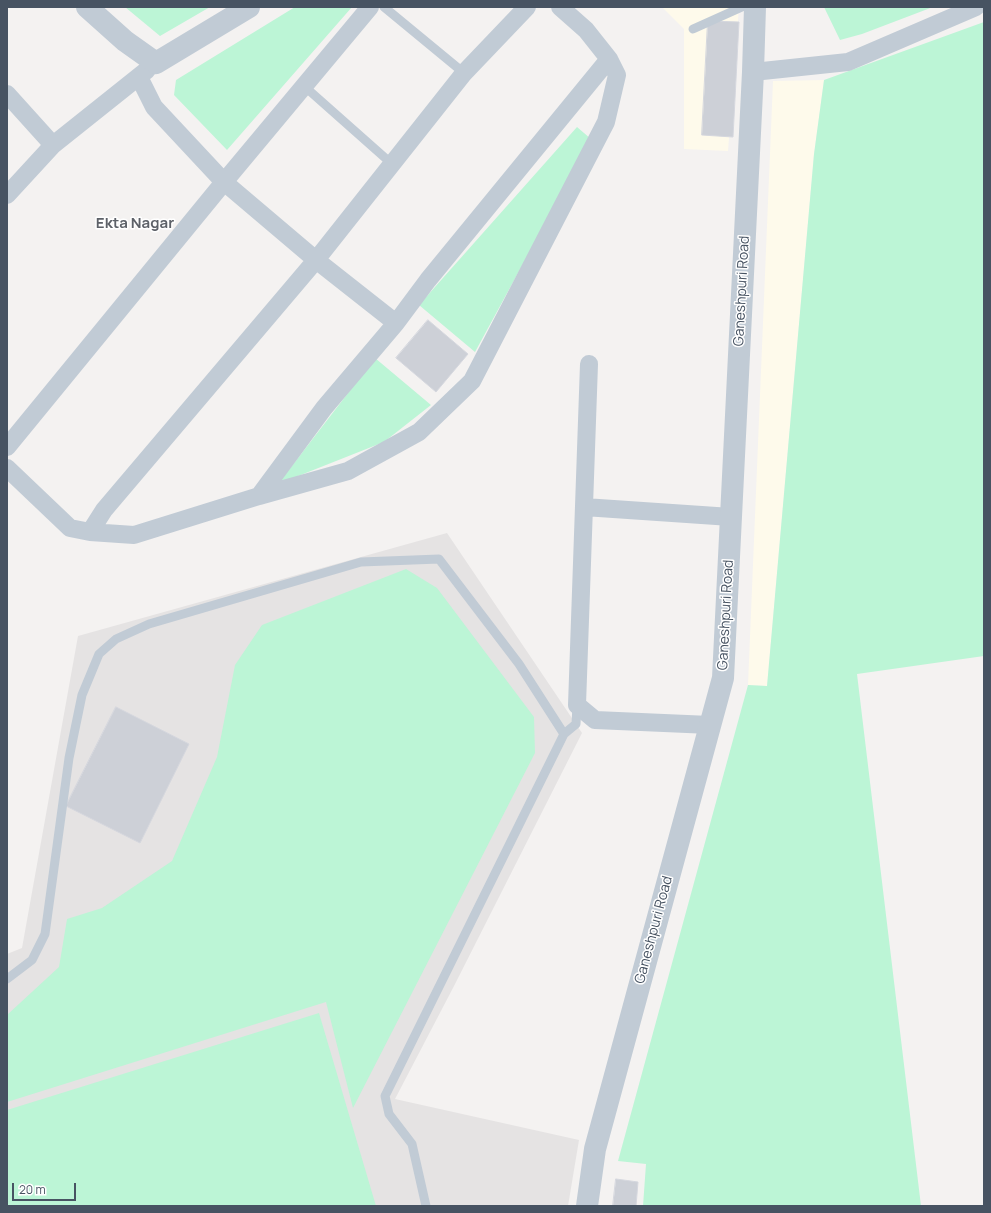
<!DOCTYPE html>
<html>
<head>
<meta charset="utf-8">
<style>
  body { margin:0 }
  #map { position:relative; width:991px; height:1213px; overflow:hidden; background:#f4f2f1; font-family:Manrope,sans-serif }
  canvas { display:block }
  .frame { position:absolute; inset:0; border:8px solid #475362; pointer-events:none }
  .scale { position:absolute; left:12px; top:1183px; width:64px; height:18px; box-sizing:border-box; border:2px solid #475362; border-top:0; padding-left:5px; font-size:12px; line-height:14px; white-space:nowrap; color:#475362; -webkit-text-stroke:3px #fff; paint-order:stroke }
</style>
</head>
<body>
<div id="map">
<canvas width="991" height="1213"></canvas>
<div class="frame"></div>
<div class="scale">20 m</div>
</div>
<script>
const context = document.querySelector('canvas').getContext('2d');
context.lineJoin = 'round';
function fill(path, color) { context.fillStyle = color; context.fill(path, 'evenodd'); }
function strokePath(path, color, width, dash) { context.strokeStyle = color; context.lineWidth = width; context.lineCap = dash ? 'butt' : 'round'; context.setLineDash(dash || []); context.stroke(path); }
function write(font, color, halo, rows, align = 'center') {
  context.font = font + ' Manrope,sans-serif'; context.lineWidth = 3; context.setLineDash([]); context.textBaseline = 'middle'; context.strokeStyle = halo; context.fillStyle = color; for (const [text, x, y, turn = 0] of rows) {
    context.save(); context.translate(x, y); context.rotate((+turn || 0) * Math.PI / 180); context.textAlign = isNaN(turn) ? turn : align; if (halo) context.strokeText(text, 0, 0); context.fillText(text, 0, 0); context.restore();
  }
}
fill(new Path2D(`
  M662,7H739L728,151L684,149V29Z
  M824,80L814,154L767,686L748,685L773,81Z`), '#fefaeb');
fill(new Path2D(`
  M447,533L582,733L454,986L395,1099L579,1140L568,1206H7V954L22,948L78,636Z`), '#e5e3e3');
fill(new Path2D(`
  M125,7H210L160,36Z
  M295,7H352L227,150L174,95L176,80Z
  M824,7H933L862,34L840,40Z
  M984,22V656L857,674L921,1206H643L646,1164L618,1161L748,685L767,686L814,154L824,80Z
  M577,127L591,139L475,352L419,305Z
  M375,358L431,405L384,442L278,484Z
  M406,569L437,588L534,717L535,753L353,1108L326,1002L7,1102V1015L59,967L67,919L102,908L172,861L217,757L235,665L262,625Z
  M319,1013L376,1206H7V1110Z`), '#bcf5d6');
const building = new Path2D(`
  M708,21L739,22L733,137L702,135Z
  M428,320L468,354L436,392L396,358Z
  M116,707L189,744L140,843L66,806Z
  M616,1179L638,1182L636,1206H613Z`);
fill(building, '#cdd0d7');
strokePath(building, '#d5d7de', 1);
strokePath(new Path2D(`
  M384,7L464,73
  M693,29L742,7
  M304,86L392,164
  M7,979L32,960L45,934L69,758L82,695L99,654L116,639L149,624L361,562L439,559L519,664L564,734
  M426,1206L412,1144L389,1114L385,1096L564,734L576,724L577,705`), '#c1cbd5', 9);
strokePath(new Path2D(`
  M753,72L848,62L976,7
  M139,77L154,107L224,182L316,260L396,323
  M7,94L53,145
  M7,195L53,145L147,70
  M589,364L577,705L595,720L710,725
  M7,447L224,182L370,7
  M7,468L70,528L90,532L134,535L259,496L348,471L419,432L472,381L606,122L617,75L609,59L586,30L560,7
  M259,496L324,408L396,323L428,280L609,59
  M584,507L731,517
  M90,532L104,510L316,260L464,73L527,7`), '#c1cbd5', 18);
strokePath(new Path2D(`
  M87,7L125,41L156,63L249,7
  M587,1206L595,1149L723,678L753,72L755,7`), '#c1cbd5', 22);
write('14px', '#475362', '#fff', [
  ["Ganeshpuri Road",742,291,-87],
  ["Ganeshpuri Road",726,615,-87],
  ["Ganeshpuri Road",654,930,-75]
]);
write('bold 15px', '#5d6168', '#fff', [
  ["Ekta Nagar",135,224]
]);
</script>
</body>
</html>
